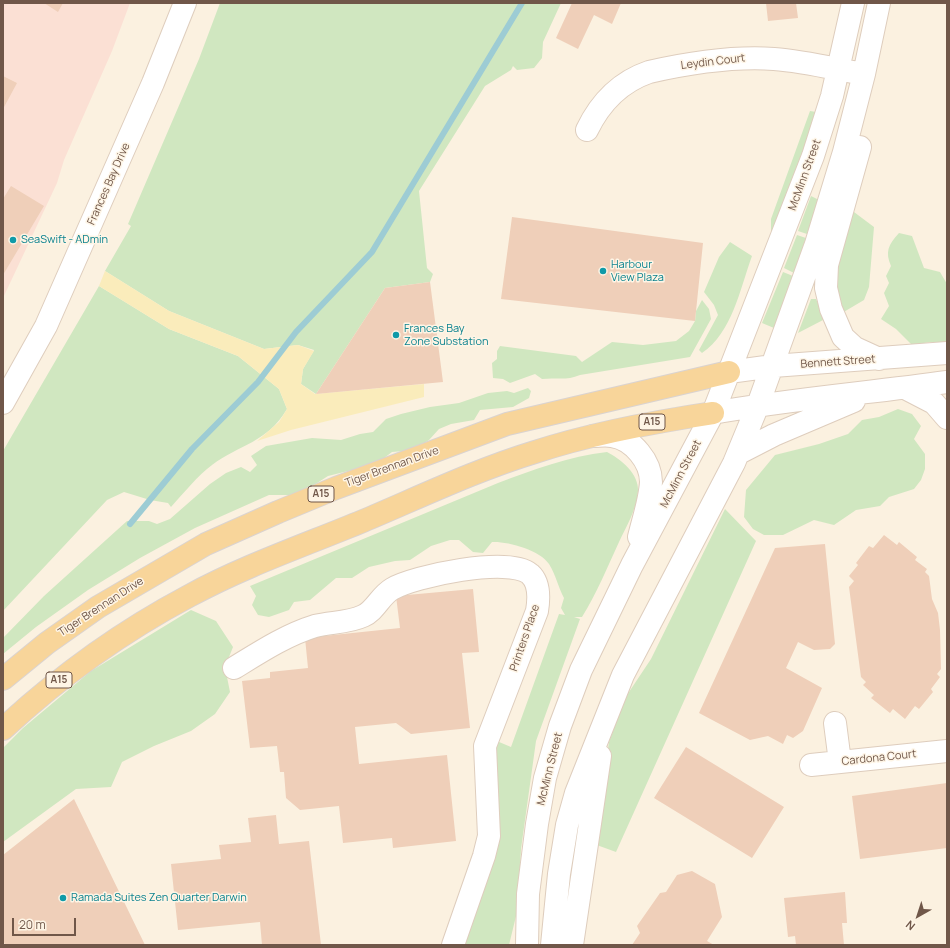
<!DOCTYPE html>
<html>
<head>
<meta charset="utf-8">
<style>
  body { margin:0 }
  #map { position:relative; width:950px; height:948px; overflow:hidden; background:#fbf1e0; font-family:Manrope,sans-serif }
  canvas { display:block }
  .frame { position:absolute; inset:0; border:4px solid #705749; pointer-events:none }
  .north { position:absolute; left:898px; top:896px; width:40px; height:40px; -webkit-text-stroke:3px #fef5e6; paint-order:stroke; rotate:219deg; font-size:11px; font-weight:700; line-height:16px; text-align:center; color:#705749 }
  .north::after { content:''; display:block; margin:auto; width:14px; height:18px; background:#705749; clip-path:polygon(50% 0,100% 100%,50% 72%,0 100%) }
  .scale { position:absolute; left:12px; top:918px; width:64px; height:18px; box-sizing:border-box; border:2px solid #705749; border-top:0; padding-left:5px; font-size:12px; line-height:14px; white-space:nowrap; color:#705749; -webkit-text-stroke:3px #fef5e6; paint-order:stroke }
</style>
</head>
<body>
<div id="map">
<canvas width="950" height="948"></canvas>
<div class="frame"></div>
<div class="north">N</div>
<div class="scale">20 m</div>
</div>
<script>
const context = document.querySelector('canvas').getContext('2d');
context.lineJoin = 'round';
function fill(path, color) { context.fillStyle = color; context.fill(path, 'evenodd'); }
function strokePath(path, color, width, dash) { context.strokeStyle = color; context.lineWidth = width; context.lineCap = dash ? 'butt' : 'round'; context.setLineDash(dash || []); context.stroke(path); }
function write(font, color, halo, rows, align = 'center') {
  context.font = font + ' Manrope,sans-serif'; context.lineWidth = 3; context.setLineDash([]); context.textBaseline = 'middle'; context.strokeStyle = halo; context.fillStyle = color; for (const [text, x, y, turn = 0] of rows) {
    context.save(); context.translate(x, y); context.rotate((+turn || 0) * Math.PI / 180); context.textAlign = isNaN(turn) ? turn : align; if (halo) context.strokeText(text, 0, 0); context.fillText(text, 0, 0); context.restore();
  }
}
fill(new Path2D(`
  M3,3H130L112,51L64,160L57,183L3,298Z`), '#fbe0d4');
fill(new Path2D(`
  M220,3H561L543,42L542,58L534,68L517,70L513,66L511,70L485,86L419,191L427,268L433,274L430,282L385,288L316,394L301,384L303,369L314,350L298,345L264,349L169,311L105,271L131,226L128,224L199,59Z
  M810,111L816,112L805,150L771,238V219Z
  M811,196L819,200L807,234L798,231Z
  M850,209L874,227L869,287L864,300L842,313L834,291L835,273Z
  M899,233L912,236L924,268L940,272L947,284V344L930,342L912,345L896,329L881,319L889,306L884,293L889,283L886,276L891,266C885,252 888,245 899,233Z
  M797,235L806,238L794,273L784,268Z
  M730,242L752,256C740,289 732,333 702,353L699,350L718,315L714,305L704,292L719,257Z
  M783,272L793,276L774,328L762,323Z
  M99,286L169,329L238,356L279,389L287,409C267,443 240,444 212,465C198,475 183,494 171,507L168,503L150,500L124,492L107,500L3,611V451Z
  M811,299H816L825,319L798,333Z
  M702,300L709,309L711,319L690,357L580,375C566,381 556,377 542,379L535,374L510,383L503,379L493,378L492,363L497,359V351L500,346L576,356L582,362L612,342L643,345L676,341L689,331L695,321L696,311Z
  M528,388L531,391L529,398L513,407L480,410L474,420L451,424L439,429L429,440L414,450L392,452L376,464L328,476L314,485L290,495H269L195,528L140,558L88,590L36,627L3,654V638L44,596L127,521H149L157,524L170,519L210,484L226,473L241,467L250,472L257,465L251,456L266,446L312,438L341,440L360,434L373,432L386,419L401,414L430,407L459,403L488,393L507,391L514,393Z
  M898,409L912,414L921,426L914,439L925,454V469L921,480L914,489L889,497L880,506L856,510L834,525L814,520L783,535H764L753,529L744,517L746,490L775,455L819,444L848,434L862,420L879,417Z
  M607,452C621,459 639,474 638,491C637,509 626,527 619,542C607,568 597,593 582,617H574L580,619L536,741L521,849L518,908L509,945H461L496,838L492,739L511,747L559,614L565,615L561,608L564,598C558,587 556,575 549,564C540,550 507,541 492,542L483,553L473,552L459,540H450L431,546L410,560L395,561L369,567L352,578H336L310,600L294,602L289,610L269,617L258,615L252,605L256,596L250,586L498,483C533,470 569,456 607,452Z
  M725,509L756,541L616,852L594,844L609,742L625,698L651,659Z
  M191,610L216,621L233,647L225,667L230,692L215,714L191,731L154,746L122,762L111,787L76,789L3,842V748L23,728L91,671Z`), '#d0e7c0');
fill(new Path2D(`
  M105,271L169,311L264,349L298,345L314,351L303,369L301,384L315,394L424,384V397L291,430L257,441L279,422L287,409L279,389L238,356L169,329L99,286Z`), '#faecbb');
strokePath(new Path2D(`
  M130,524L192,449L258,382L296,332L372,252L522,3`), '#9dccd4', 6);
fill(new Path2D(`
  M44,3H63L58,12Z
  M572,3H621L612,24L594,15L578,49L556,38Z
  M766,3H796L798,18L768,21Z
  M3,76L17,83L3,109Z
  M11,186L44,206L3,275V199Z
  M512,217L703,243L695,321L501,299Z
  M430,282L443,382L316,394L385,288Z
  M884,535L897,545L899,542L917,557L915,560L927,569L925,572L929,576L932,599L938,613L940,630L941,669L937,674L940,677L931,689L933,692L919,709L915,706L905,719L893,709L890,713L871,698L874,695L863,685L866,682L861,677L849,587L854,581L849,576L858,565L856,563L869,546L873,548Z
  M825,544L835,644L830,649L814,650L798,642L786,668L822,688L803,731L793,738L787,735L783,744L768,736L750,740L699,713L775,548Z
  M473,589L479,652L462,653L470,728L411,734L396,723L355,727L359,764L447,755L456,841L393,848L392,838L343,843L339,806L300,810L286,798L284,772H280L277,746L250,748L242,681L270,678V672L308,668L305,638L400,628L396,596Z
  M686,747L784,807L752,858L654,798Z
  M947,783V848L860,859L852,796Z
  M74,799L145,945H5L3,940V855Z
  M276,815L279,844L309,841L321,945H262L260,922L178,930L171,864L221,859L219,845L251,842L248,818Z
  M692,871L715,884L722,917L707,941L714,945H632L640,933L637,926L660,893L666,892L677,875Z
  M845,892L847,923H842L844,945H796L795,936L788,937L784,898Z`), '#efcfb9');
const minor = new Path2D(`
  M587,130C600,103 620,82 649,72C689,63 733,56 774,59C801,61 827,67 853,72
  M860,147L827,265L826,288L831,309L843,337L855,348L879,359
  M729,372L773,366L947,353
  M905,388L934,403L947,418
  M3,403L46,326L153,83L185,3
  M713,413C790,399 869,393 947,382
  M593,436C599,436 605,435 612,436C633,439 651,462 651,482C650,500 643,520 639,537
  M739,453L774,435L854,401
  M234,668C260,652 286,635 315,626C331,622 348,623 363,616C375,611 380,596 392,589C414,576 509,556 530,574C540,583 539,599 537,611L485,746L489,836L484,856L453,945
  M835,723L840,762
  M811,765L947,751
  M527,945L528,894L537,824L545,778L560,726L581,670L632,565L713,413L813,156L832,96L853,3
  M552,945L559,874L567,825L576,793L623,675L734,463L758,405L816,244L844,152L864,74L879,3
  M572,945L600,756`);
const major = new Path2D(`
  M3,679L47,643L98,607L206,544L278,512L336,488L507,424L729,372
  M3,729C59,677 121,632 189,596C244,566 305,545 363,521C420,497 476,470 535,452C593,433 653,422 713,413`);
strokePath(minor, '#decdbd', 24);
strokePath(major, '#dad3d0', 24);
strokePath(minor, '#fff', 22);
strokePath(major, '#f8d59a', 22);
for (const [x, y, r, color] of [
  [13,240,4,"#0f9aa8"],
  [603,271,4,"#0f9aa8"],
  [396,335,4,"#0f9aa8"],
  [63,898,4,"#0f9aa8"]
]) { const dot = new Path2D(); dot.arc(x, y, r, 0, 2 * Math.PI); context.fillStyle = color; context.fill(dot); strokePath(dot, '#fef5e6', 1.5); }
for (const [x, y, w] of [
  [652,422,26],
  [321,494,26],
  [59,680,26]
]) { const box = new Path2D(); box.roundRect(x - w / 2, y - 8, w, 16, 3); context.fillStyle = '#fef5e6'; context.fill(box); strokePath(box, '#705749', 1); }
write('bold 10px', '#705749', null, [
  ["A15",652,422],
  ["A15",321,494],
  ["A15",59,680]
]);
write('11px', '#705749', '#fef5e6', [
  ["Leydin Court",713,62,-7],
  ["McMinn Street",805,175,-70],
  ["Frances Bay Drive",109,184,-66],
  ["Bennett Street",838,362,-4],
  ["Tiger Brennan Drive",392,467,-20],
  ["McMinn Street",681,474,-62],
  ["Tiger Brennan Drive",101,607,-33],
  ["Printers Place",525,638,-71],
  ["Cardona Court",879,758,-6],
  ["McMinn Street",550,769,-76]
]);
write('11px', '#0d838f', '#fef5e6', [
  ["SeaSwift - ADmin",21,240],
  ["Harbour",611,265],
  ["View Plaza",611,278],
  ["Frances Bay",404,329],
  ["Zone Substation",404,342],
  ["Ramada Suites Zen Quarter Darwin",71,898]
], 'left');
</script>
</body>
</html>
